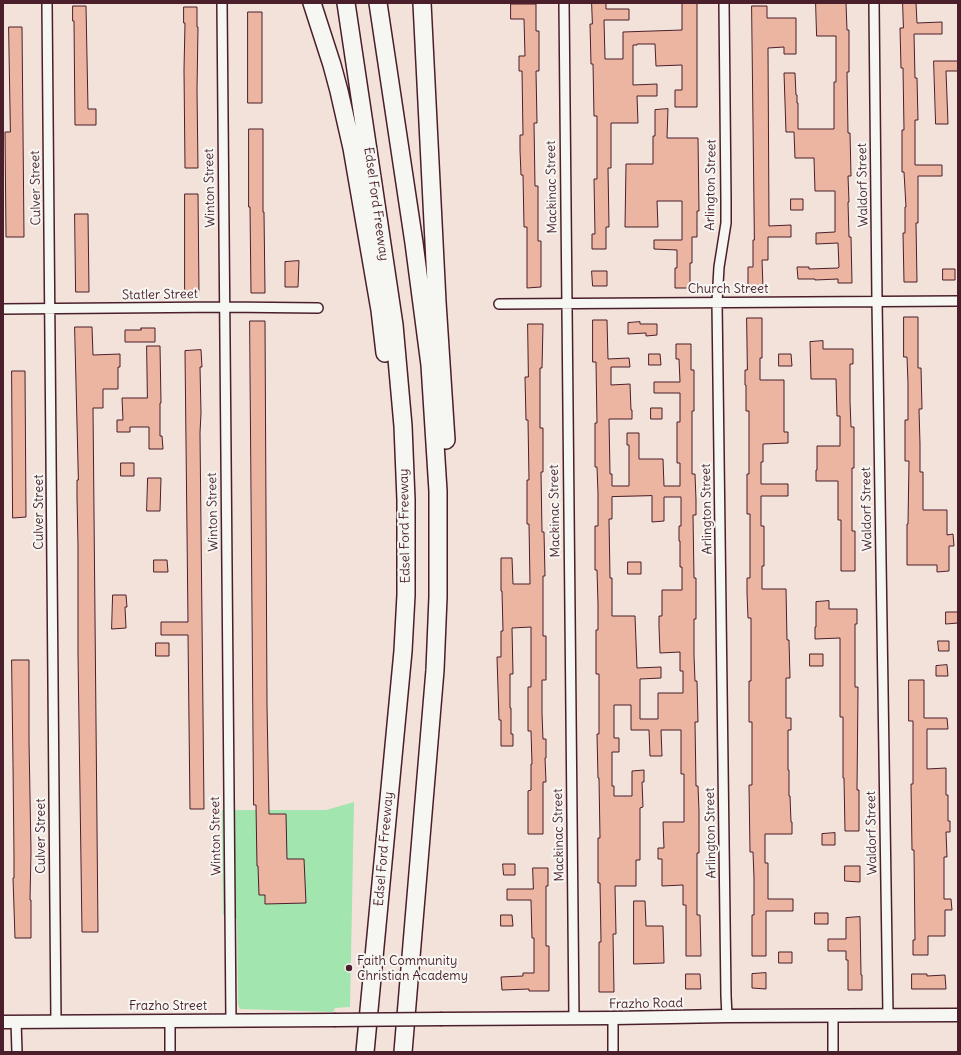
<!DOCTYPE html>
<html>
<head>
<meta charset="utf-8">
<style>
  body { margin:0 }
  #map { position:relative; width:961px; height:1055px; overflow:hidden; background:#f3e2da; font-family:Delius,sans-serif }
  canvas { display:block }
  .frame { position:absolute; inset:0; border:4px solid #4a1f2b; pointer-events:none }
</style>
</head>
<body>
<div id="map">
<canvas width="961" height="1055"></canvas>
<div class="frame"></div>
</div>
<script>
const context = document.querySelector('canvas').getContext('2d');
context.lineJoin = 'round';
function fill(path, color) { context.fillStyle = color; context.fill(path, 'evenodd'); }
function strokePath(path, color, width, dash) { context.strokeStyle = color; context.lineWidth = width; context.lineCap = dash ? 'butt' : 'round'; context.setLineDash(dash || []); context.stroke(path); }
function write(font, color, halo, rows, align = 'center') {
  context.font = font + ' Delius,sans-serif'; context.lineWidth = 4; context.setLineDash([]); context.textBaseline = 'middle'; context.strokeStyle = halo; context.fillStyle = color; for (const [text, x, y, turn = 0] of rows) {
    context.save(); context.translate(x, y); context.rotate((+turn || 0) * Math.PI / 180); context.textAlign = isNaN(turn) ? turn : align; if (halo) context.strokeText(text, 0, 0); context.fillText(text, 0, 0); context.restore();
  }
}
fill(new Path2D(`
  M354,802L350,1007L335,1008L333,1012L240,1009L238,1005L237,919L223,915L222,810H326Z`), '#a2e5af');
const building = new Path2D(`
  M592,3H606V9H629V20H604L605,59H623V32L682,30V3H697V107H675V90H682V65L656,66L655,44H637V45H633V85L657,84V96H637L638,123H611V168H608L609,227H606V249H592V234H595L594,179H597V116H594L593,64H591L590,24H592Z
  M816,3H846L847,30H849V72H847L848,133H850L851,176H848L849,202H848L849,237H851L852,283H838V279L815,280V279H798L797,267H809V269L838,268L839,267L838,243L816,244V233L835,232V191H815L814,158H795L794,132H786L784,73H795L796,95H797V103H798V129H834V82H836V36H817Z
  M903,3H916L917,23L942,22V34H914L915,78H917L918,120H915V165H942V176H918V223H916L917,282H904L903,233H905V207H906L904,172H902V130H904L903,68H901L900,28H903Z
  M511,4H536V31H539V71H536L537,123H534L535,186H538V241H541V287L527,288V227H524L523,175H521L520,150V135H523L522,71H519V56H525L524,19H511Z
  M73,6H86L88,109H96V125H75L74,21H73Z
  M752,6H767V18H796V54H784V47L768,48L769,226L791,225V237H768V260H762L763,288H748V267H753V240H754Z
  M184,7H197V27H198L197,90L198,168H185L184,70L185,23H184Z
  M248,12H262V103H248Z
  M9,27H22L24,237H6L5,132H10Z
  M934,61H958V71H946L948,124H936Z
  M668,109L667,138H698L699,211H697V237H692V263H690V288H675V268H677V250L654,249V240H682V201H657L658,227H625L626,164H653V136H655V110Z
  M249,129H263V212H264L265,293H251L250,207H249Z
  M185,194H198L199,293H185Z
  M791,199H803V210H791Z
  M75,214H88L89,292H76Z
  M299,261L298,287H285V262Z
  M943,269H955V280H943Z
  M592,271H607V286H593Z
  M904,317H918V368H921L922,409H919L920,444V472H923V510H947V535L953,534L954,546H949V571L937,572V565H907V524H908L909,461H905V420H908V383L907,357H904Z
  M747,318H762V358H760V380H784V432H788V443L763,444V462H761V484H788V496H761V526H764V566H762V589H786L787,640H789L790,678H786V718H791V730H788V770H789V796H790L791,822H792V834H765V863H768V899H793V911H766V956H752V915H754V878L753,852H750L749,785H752V722H749V681H751V618H748L747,593V578H750V514H747V474H749V411H746V385H745V370H747Z
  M593,320H607L608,359L629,358L630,367H611V385L630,384L631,410H632V419H609L610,474H612V486H629V445H627V433H639V459H663L664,486H680V463H677V422H680V393H654V382H680L679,359H676V344H691V370H694V411H692V474H695L696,500V515H693L694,578H696V619H694V656L695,681H697L698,722H695L696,786H698L699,811V853H697V915H700L701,956H686V905H683V885L662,886V859H658V848H664L663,822H684V774H681V730H661L662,756H650L649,730H631V705H614V738H619V752H612V786H614V796H632V771L644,770V782H642L643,807L640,808V860H636V886H615L616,934H613L614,992H599V942H601L600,883H598V838H600L599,778H598L597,734H599V674H596V630H598V604L597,570H595V526H598V493L597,467H595V423H597L596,362H593ZM652,496V522L664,521V497H681V526H679V541H680V567H682V590H662V616H659V627L660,653L680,652V671H683V693H658V719H640V679L661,678V667L637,668L635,616H612V578H610L609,519H612V497Z
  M250,321H265L267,705L269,814H286L287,859H304L306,903L265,904V895H259L258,866H257L256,805H254Z
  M640,322V324H657V335L646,336V333L628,334V323Z
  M528,324H543L542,368H540V428H543V472H541L542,532H544L545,576H543V636H546V680H542V713L543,739H546V758H545L546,782H543V834H528V791L531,790V764H532L531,731H528V687H531V627L512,628L513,674H510V708H511V734H513V746H501V720H499L497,657H501V631H503L502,591H501V558H512L513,584H530L529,524H527V480H529L528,420H526L525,377H528Z
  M75,327H92L93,355L120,354V367H118V389H103V408H93L98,932H82L78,654V545L77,497V480H78Z
  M141,328H155V342H125V330H141Z
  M823,341V349H853V364H850V401L851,427H854V468H852V531H855V571H841V520H838V481H816V470H817V446H840V416H837L836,379H811L810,342Z
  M147,346H160L161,403H160V436H162L163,449H149V427H130V432H117V420H123L122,398H147Z
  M201,350L202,367H200L201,413L200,433L204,809H190L188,635H161V622H188L185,351Z
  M649,354H660L661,365H649Z
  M779,354H791L792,366H779Z
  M12,371H25L26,517L13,518Z
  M651,408H662V419H651Z
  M121,463H134V476H121Z
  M148,478H161L160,511H147Z
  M154,560H167L168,572H154Z
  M628,562H641V574H628Z
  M113,595H126L127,607H125L126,628L112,629Z
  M829,601V609H857V624H855V687H858L857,790H859V831H845L844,778H843V717H840V638L815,639V627H816V602Z
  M946,612H958V623L946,624Z
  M938,641H949V651H939Z
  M156,643H169V656H156Z
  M810,654H823V666H810Z
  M12,660H29V741L31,851L30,900H31V938H15L13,878H14V856L13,764Z
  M947,665L948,676H936V666Z
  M909,680H924V718H947L948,729H927V769L946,768V795H948V821H950V832H946L947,857H944V899H951L952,910H945V936H928V955H913V940H915L914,850H912L911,784H913V721H909Z
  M835,833V845H822V834Z
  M503,864H515V875H504Z
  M845,866H860V882L845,881Z
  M533,868H548V886H546V946H549V991H529V989L502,990L501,977L523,976V973H534V938H532L531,900H507V889H533Z
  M634,901H645L646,926H663L664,963L634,964Z
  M815,913H828V924H815Z
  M501,915H512L513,926H501Z
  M860,917L861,975H862V990H848V960H846V951H828V939H846V918Z
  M779,952H792V963H779Z
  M766,973V989L752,988V974Z
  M686,974H700L701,989H686Z
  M912,974H927V976L945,975L946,989H912Z`);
fill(building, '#ecb5a2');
strokePath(building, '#4a1f2b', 1);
const minor = new Path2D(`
  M47,3L56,1021
  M222,3L231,1020
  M564,3L574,1019
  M724,3L726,201V223L719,267L717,302L726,996L727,1016
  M874,3L877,301L888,1015
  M499,304L958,301
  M3,309L224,307L318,308
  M833,1016V1052
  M613,1018V1052
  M170,1020V1052
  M16,1021L17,1052`);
const tertiary = new Path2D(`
  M442,1019L613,1018L727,1016L958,1015
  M3,1022L334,1020`);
const motorway = new Path2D(`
  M312,3L332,65L339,91L352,148L380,310L385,353
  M346,3L394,325L403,426L406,500V595L403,651L365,1052
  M378,3L414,243L430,365L438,491V597L435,670L403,1052
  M422,3L437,302L446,440`);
strokePath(minor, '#4a1f2b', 12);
strokePath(tertiary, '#4a1f2b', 15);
strokePath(motorway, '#4a1f2b', 20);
strokePath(minor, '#f6f6f2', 9);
strokePath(tertiary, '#f6f6f2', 12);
strokePath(motorway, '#f6f6f2', 17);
const tertiaryBridge = new Path2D(`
  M334,1020L442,1019`);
strokePath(tertiaryBridge, '#4a1f2b', 15, []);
strokePath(tertiaryBridge, '#f6f6f2', 12);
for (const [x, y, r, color] of [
  [349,968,4,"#4a1f2b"]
]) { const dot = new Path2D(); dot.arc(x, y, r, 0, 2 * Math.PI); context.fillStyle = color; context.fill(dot); strokePath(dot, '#f6f6f2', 1.5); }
write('13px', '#4a1f2b', '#f6f6f2', [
  ["Arlington Street",711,185,-89],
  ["Waldorf Street",863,185,-91],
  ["Mackinac Street",552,187,-91],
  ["Culver Street",36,188,-91],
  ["Winton Street",210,188,-91],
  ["Edsel Ford Freeway",376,204,82],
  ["Church Street",728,289],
  ["Statler Street",160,295,-1],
  ["Arlington Street",707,509,-91],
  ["Waldorf Street",867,509,-91],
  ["Mackinac Street",555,511,-91],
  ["Culver Street",39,512,-90],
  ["Winton Street",213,512,-91],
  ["Edsel Ford Freeway",405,526,-91],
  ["Arlington Street",711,833,-91],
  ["Waldorf Street",872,833,-91],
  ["Mackinac Street",559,835,-91],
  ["Culver Street",41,836,-90],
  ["Winton Street",216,836,-91],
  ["Edsel Ford Freeway",384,849,-85],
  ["Frazho Road",646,1004,-1],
  ["Frazho Street",168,1006]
]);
write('13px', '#4a1f2b', '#f6f6f2', [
  ["Faith Community",357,961],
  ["Christian Academy",357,976]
], 'left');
</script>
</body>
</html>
